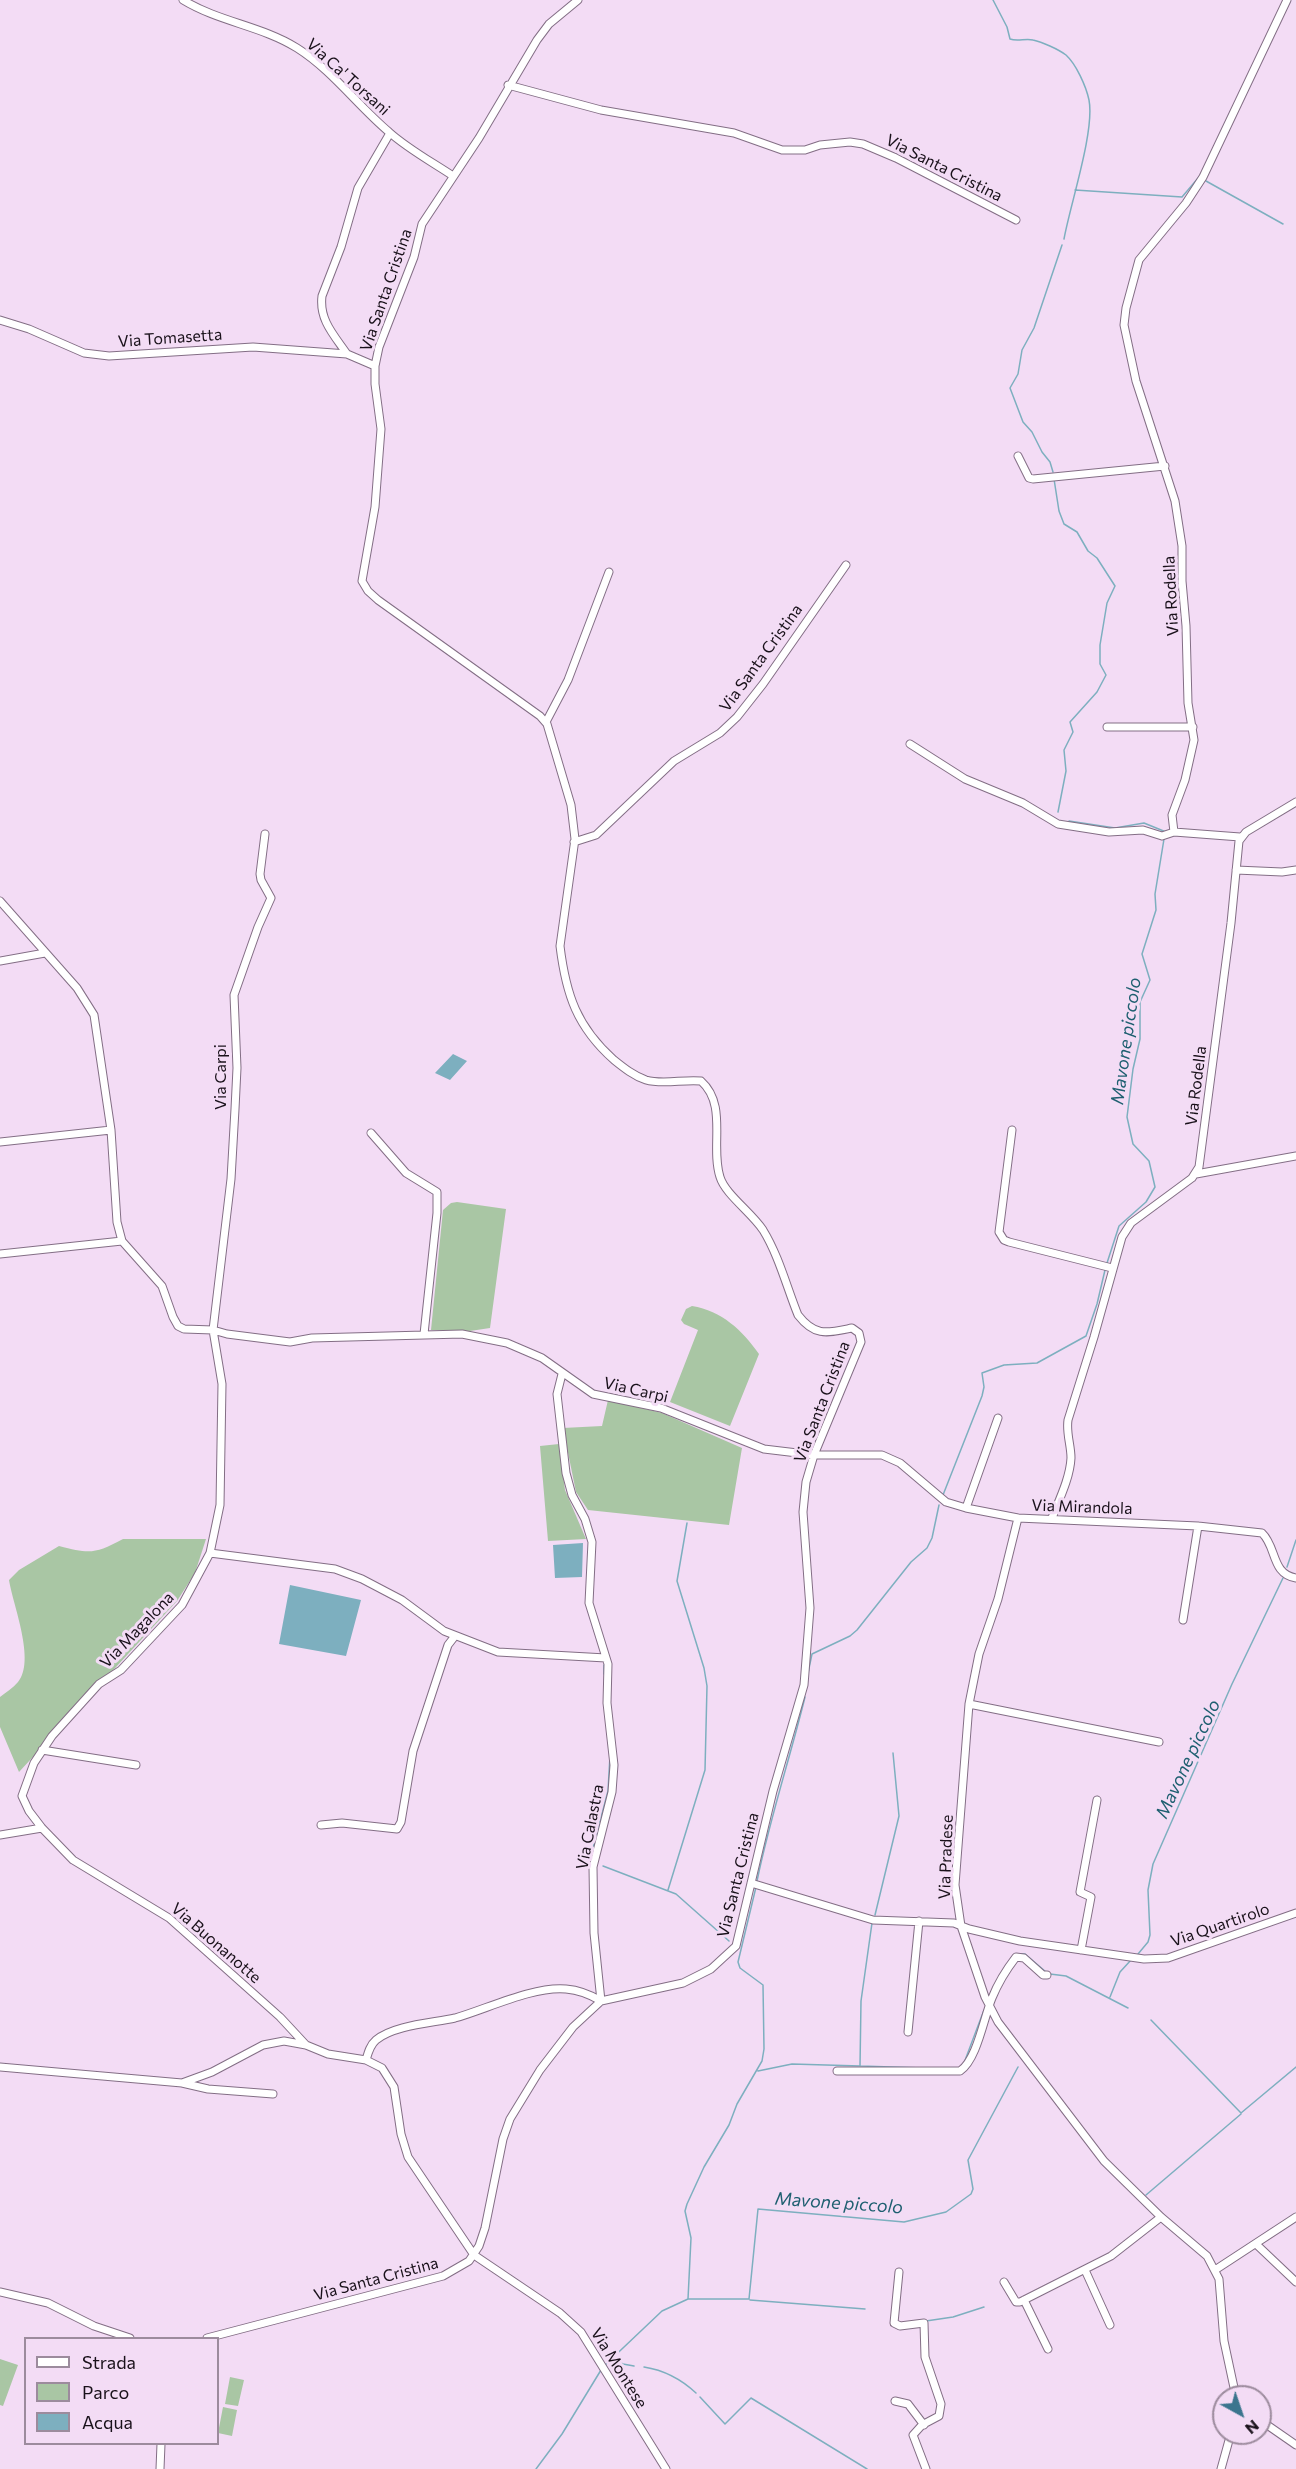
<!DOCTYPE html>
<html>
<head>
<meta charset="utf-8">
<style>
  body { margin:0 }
  #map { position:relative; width:1296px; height:2469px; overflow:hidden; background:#f3dcf5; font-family:Commissioner,sans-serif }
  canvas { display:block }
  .legend { position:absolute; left:24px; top:2337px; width:195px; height:108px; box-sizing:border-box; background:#f3dcf5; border:2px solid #9c8b9d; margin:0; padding:8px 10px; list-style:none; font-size:18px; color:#19111a }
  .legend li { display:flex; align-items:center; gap:12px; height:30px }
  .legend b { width:30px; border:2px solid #9c8b9d }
  .north { position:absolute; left:1212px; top:2385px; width:60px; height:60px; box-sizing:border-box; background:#f3dcf5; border:2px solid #9c8b9d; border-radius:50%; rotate:140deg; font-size:16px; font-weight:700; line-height:24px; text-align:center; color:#19111a }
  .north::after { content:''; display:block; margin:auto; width:21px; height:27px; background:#3b758e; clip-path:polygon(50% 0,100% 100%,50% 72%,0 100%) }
</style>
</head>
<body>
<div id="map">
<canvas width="1296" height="2469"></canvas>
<ul class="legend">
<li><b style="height:8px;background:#fff"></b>Strada</li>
<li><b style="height:16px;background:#a9c6a4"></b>Parco</li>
<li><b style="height:16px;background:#7dafbf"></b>Acqua</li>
</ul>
<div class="north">N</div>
</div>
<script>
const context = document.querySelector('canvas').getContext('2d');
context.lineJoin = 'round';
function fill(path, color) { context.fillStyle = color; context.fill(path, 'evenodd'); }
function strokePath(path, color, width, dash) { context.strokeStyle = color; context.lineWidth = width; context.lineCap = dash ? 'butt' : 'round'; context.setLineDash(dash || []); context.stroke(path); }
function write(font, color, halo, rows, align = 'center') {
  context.font = font + ' Commissioner,sans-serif'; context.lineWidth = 6; context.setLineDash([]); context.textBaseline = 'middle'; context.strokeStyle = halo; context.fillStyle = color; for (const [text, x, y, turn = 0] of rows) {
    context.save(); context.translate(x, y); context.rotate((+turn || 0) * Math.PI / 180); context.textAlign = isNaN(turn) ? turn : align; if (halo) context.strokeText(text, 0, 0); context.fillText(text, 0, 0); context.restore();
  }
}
fill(new Path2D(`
  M457,1202L506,1209L490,1328L470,1331L431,1330L443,1210L451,1203Z
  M692,1306C722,1311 742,1330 759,1354L730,1426L670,1402L698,1330L684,1324L681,1320L686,1309Z
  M608,1400L662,1413L742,1448L729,1525L588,1510L576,1492L563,1428L602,1426Z
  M559,1444L565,1490L586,1539L548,1541L540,1446Z
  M123,1539H206L195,1573L177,1601L19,1772L0,1727V1697C6,1692 13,1688 18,1682C36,1661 13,1605 9,1580L19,1570L59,1546C90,1554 95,1554 123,1539Z
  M0,2359L18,2365L3,2406L0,2405Z
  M230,2377L244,2380L238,2406L225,2404Z
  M223,2407L237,2410L232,2436L218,2433Z`), '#a9c6a4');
fill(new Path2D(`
  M453,1054L467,1061L450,1080L435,1073Z
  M583,1543L582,1577L555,1578L553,1545Z
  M290,1585L361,1600L346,1656L279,1644Z`), '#7dafbf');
strokePath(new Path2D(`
  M993,0L1007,27L1010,39C1018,42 1025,38 1033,40C1042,42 1058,49 1066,55C1076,64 1086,86 1089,100C1095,131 1070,205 1064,239
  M1206,181L1283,224
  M1075,190L1182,197L1199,177
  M1053,472L1050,462L1042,452L1032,432L1023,422L1010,388L1018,374L1022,350L1034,328L1062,245
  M1054,479L1059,511L1064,524L1077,532L1088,551L1097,558L1115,586L1107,603L1100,645V664L1106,675L1097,692L1070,722L1073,732L1064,750L1066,771L1058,812
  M1069,821L1115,828L1144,823L1166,832
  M1107,1263L1119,1226L1146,1202L1155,1187L1149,1161L1133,1144L1127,1117L1133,1069L1140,1039V1002L1150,980L1142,954L1156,910L1155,894L1164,839
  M943,1495L982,1396L984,1387L982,1373L1004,1365L1037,1363L1086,1336L1097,1304L1105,1270
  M1287,1567L1296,1540
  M587,1607L595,1633
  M604,1665V1674
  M808,1673L812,1654L850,1636L857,1630L911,1562L927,1548L932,1538L939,1505
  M591,1856L608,1791L610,1756
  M603,1866L676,1894L729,1941
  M757,1881C770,1818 790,1758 805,1697
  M668,1890L705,1770L707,1686L704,1668L677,1581L687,1523
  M875,1915L899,1816L893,1753
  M1016,1954H1025L1046,1972
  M1138,1954L1148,1942L1150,1935L1148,1890L1153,1864L1232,1684L1283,1578
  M1050,1974L1066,1976L1128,2008
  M1110,1997L1120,1972L1131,1960
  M1151,2020L1241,2113L1296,2067
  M964,2063L984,2010
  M860,2066L924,2068
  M758,2071L792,2064L860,2066L861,2001L872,1923
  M1146,2195L1241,2114
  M688,2299H749L758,2209L904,2222L946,2212L971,2194L973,2189L968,2160L1018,2067
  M750,2300L865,2309
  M926,2321L953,2317L984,2307
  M612,2358L623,2364L634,2366
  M604,2366L662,2311L688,2299L691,2238L685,2211L687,2204L704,2167L729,2125L737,2104L762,2061L764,2049L763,1985L740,1968L738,1962L756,1887
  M644,2367C663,2370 681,2379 696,2393
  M700,2397L725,2424L751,2398L867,2469
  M536,2469L562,2434L601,2370`), '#7dafbf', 1.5);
const minor = new Path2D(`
  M183,0C219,22 262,26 297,48C332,70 358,106 389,132C408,149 432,162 453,176
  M508,85L601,110L734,133L782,150H805L820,145L850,142L863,144L896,158L1016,220
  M0,320L29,329L84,353L109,356L253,347L347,354L375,366
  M347,354C334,335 319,320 322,296L341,247L358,188L390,133
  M1018,456L1029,478L1033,479L1165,466
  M546,722L568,680L609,572
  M1107,727H1193
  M910,744L965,779L1023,803L1058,824L1109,832L1143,830L1162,836L1174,832L1240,837
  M1174,832L1172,815L1185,780L1194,740L1188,703L1186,626L1182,581V546L1175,501L1136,381L1124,325L1126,308L1139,260L1186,203L1203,177L1287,0
  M265,834L260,874L261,880L271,898L258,927L234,995L237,1068L235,1109L231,1179L213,1330L222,1384L220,1505L210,1553L182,1605L121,1670L99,1684L52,1736L34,1763L22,1796L29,1811L42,1828L73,1860L169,1918L280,2017L306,2045
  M574,842L596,835L674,761L720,733L737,717L763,684L846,565
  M1236,870L1282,872L1296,870
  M0,901L77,988L94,1015L111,1130L117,1222L122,1241L162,1286L173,1317L178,1326L184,1329L213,1330L227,1334L290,1342L312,1338L462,1334L507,1343L542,1358L593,1394L661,1408L764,1449L814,1455H882L900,1463L946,1502L966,1508L1018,1518L1198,1526L1262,1533C1277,1547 1271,1574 1296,1578
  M0,961L45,953
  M1012,1130L999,1232L1004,1240L1009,1242L1112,1268
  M371,1133L406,1173L437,1192V1213L424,1334
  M0,1142L111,1130
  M1196,1174L1296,1156
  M0,1254L122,1241
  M562,1374L557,1394L566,1473L572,1495L585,1519L592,1542L589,1603L608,1664L607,1703L614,1765L612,1792L593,1867L594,1933L601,2001
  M966,1508L998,1418
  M1018,1518L998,1599L979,1654L969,1704L955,1885L961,1926L985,1997L998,2022L1104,2161L1161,2217L1207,2256L1219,2279L1224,2341L1236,2397
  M1052,1518C1059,1500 1070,1478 1071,1458C1071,1445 1066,1433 1068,1420L1094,1337L1122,1237L1131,1223L1192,1178L1199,1167L1231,923L1239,841L1246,832L1296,802
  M210,1553L335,1569L362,1579L402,1600L444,1631L498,1652L606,1658
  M1183,1620L1198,1526
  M969,1704L1159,1742
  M42,1750L136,1765
  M321,1825L342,1823L397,1829L401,1822L413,1751L448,1645L455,1636
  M0,1835L42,1828
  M751,1883L873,1920L954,1923L969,1929L1020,1941L1144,1959L1168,1958L1296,1913
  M1081,1950L1091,1897L1080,1892L1097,1800
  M908,2032L919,1921
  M366,2060C368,2053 370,2045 376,2040C394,2025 433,2023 455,2018C487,2009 533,1986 566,1989C578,1990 591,1995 601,2001
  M0,2067L182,2083L212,2072L263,2045L284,2041L306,2045L328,2054L366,2060L382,2068L394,2087L401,2134L408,2157L474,2255L560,2313L581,2332L666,2469
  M837,2071H960C977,2060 984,2017 992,1998C998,1983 1006,1970 1016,1957L1024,1958L1043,1975H1047
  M182,2083L208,2089L273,2094
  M1257,2245L1296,2282
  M1085,2270L1110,2325
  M1215,2270L1296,2217
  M899,2272L894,2323L900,2326L924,2323L925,2357L941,2404L939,2416L922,2425L913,2435L926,2469
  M1004,2282L1016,2302H1020L1111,2256L1161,2217
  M0,2292L48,2303L94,2326L130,2338
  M1024,2300L1048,2349
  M207,2338L443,2276L469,2261L479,2246L485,2228L503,2139L510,2119L540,2070L573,2027L601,2001L683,1983L711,1969L736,1946L773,1791L804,1685L810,1608L803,1512L806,1482L814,1455L861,1342L859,1333L852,1328C827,1333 815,1337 798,1315C787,1288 779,1256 763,1230C752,1213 725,1194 720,1177C710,1146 728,1105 701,1081C684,1079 663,1085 646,1080C634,1076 624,1068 614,1060C577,1027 566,995 560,946L575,839L571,805L547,724L540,716L378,600L368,591L362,581L375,507L381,429L375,384V366L379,347L414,257L422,224L479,138L537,40L549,24L578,0
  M895,2401L908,2404L924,2425
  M1260,2420L1296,2445
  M160,2469L161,2444
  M1221,2469L1231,2433`);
strokePath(minor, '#836e85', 9);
strokePath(minor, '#fff', 7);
write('16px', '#19111a', '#f3dcf5', [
  ["Via Ca' Torsani",348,77,42],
  ["Via Santa Cristina",944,168,27],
  ["Via Santa Cristina",386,290,-71],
  ["Via Tomasetta",170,338,-4],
  ["Via Rodella",1171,596,-93],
  ["Via Santa Cristina",761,658,-54],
  ["Via Carpi",221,1077,-90],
  ["Via Rodella",1196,1086,-83],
  ["Via Carpi",636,1390,13],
  ["Via Santa Cristina",822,1402,-69],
  ["Via Mirandola",1082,1507,2],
  ["Via Magalona",137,1630,-46],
  ["Via Calastra",590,1827,-79],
  ["Via Pradese",946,1857,-88],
  ["Via Santa Cristina",738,1875,-76],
  ["Via Quartirolo",1220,1925,-19],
  ["Via Buonanotte",216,1943,41],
  ["Via Santa Cristina",376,2279,-15],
  ["Via Montese",619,2368,58]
]);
write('italic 18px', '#1e5f70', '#f3dcf5', [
  ["Mavone piccolo",1126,1041,-82],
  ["Mavone piccolo",1188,1759,-65],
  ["Mavone piccolo",839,2203,4]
]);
</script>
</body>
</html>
